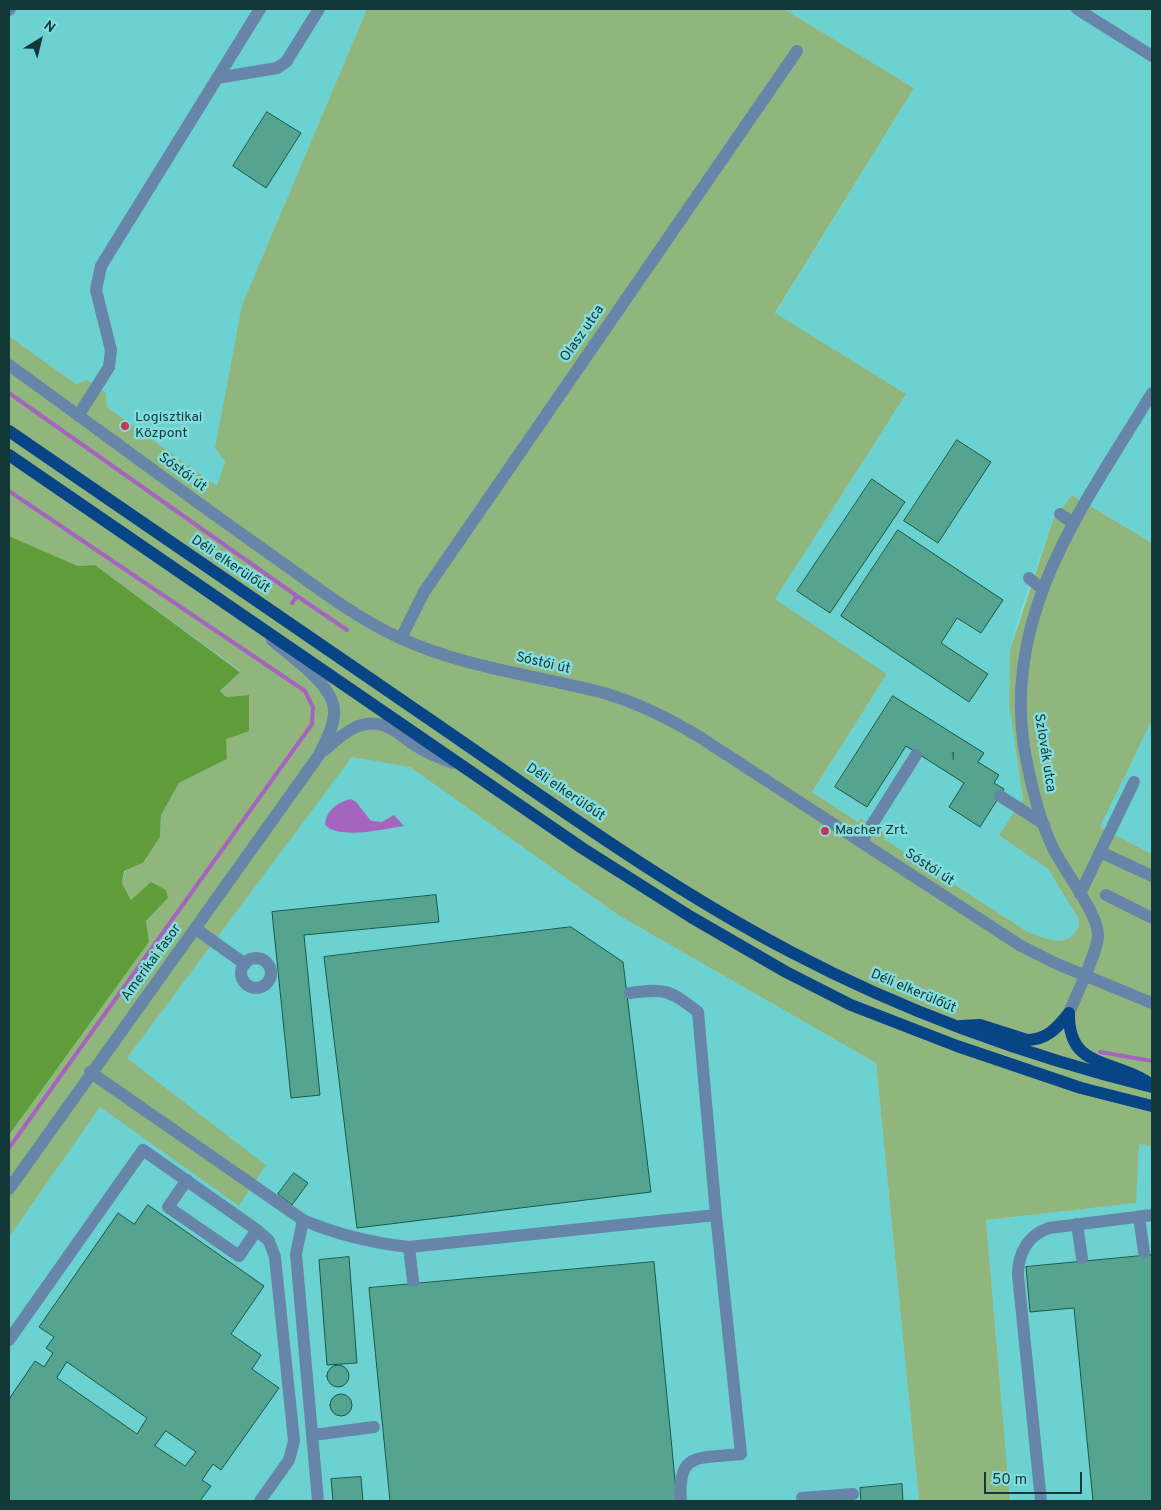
<!DOCTYPE html>
<html>
<head>
<meta charset="utf-8">
<style>
  body { margin:0 }
  #map { position:relative; width:1161px; height:1510px; overflow:hidden; background:#84dcdc; font-family:Overpass,sans-serif }
  canvas { display:block }
  .frame { position:absolute; inset:0; border:10px solid #123838; pointer-events:none }
  .north { position:absolute; left:15px; top:15px; width:50px; height:50px; -webkit-text-stroke:4px #84dcdc; paint-order:stroke; rotate:36deg; font-size:14px; font-weight:700; line-height:20px; text-align:center; color:#123838 }
  .north::after { content:''; display:block; margin:auto; width:18px; height:22px; background:#123838; clip-path:polygon(50% 0,100% 100%,50% 72%,0 100%) }
  .scale { position:absolute; left:984px; top:1472px; width:98px; height:22px; box-sizing:border-box; border:2px solid #123838; border-top:0; padding-left:6px; font-size:15px; line-height:18px; white-space:nowrap; color:#123838; -webkit-text-stroke:4px #84dcdc; paint-order:stroke }
</style>
</head>
<body>
<div id="map">
<canvas width="1161" height="1510"></canvas>
<div class="frame"></div>
<div class="north">N</div>
<div class="scale">50 m</div>
</div>
<script>
const context = document.querySelector('canvas').getContext('2d');
context.lineJoin = 'round';
function fill(path, color) { context.fillStyle = color; context.fill(path, 'evenodd'); }
function strokePath(path, color, width, dash) { context.strokeStyle = color; context.lineWidth = width; context.lineCap = dash ? 'butt' : 'round'; context.setLineDash(dash || []); context.stroke(path); }
function write(font, color, halo, rows, align = 'center') {
  context.font = font + ' Overpass,sans-serif'; context.lineWidth = 5; context.setLineDash([]); context.textBaseline = 'middle'; context.strokeStyle = halo; context.fillStyle = color; for (const [text, x, y, turn = 0] of rows) {
    context.save(); context.translate(x, y); context.rotate((+turn || 0) * Math.PI / 180); context.textAlign = isNaN(turn) ? turn : align; if (halo) context.strokeText(text, 0, 0); context.fillText(text, 0, 0); context.restore();
  }
}
fill(new Path2D(`
  M9,9H367L242,305L225,461L217,487L107,407L106,393L87,380L76,384L9,336Z
  M784,9H1152V543L1072,495L1053,520L1022,607L1010,650L1009,704L1023,799L1000,835L1048,869L1078,918L1079,926L1076,933L1071,939L1062,942L1051,941L1028,932L884,839L886,834L862,818L858,822L812,792L887,674L774,600L905,394L775,314L914,88Z
  M1152,720V854L1100,827Z
  M352,756L410,767L618,915L876,1063L919,1501H9V1237L100,1106L239,1206L266,1165L127,1058Z
  M1139,1144L1152,1147V1501H1010L986,1220L1135,1203Z`), '#6cd2d1');
fill(new Path2D(`
  M367,9H784L914,88L775,313L906,394L775,599L887,674L812,792L858,822L861,818L886,834L884,839L1028,932C1047,939 1068,950 1079,926L1078,918L1048,869L999,835L1023,799L1009,704L1010,650L1053,520L1072,495L1152,543V720L1100,827L1152,854V1147L1139,1144L1136,1203L986,1220L1010,1501H919L876,1063L618,915L410,767L352,757L127,1058L266,1165L239,1206L100,1107L9,1237V1135L149,942L146,921L168,898L131,900L122,883L125,871L143,863L160,837L161,815L179,783L227,759L226,739L249,695L226,697L220,692L240,671L95,565L78,566L9,536V336L76,384L87,380L106,393L107,407L217,486L225,461L215,448L242,305Z`), '#91b67d');
fill(new Path2D(`
  M9,536L78,566L95,565L240,672L220,691L226,697L249,695V731L226,739L227,759L179,783L161,815L160,837L143,863L124,871L122,883L131,900L151,882L166,890L168,898L146,921L149,942L9,1135Z`), '#609c39');
fill(new Path2D(`
  M351,799L356,802L371,821L382,822L394,815L404,826C384,829 340,840 325,825C326,810 338,802 351,799Z`), '#a565bf');
strokePath(new Path2D(`
  M9,393L297,596L292,603
  M9,491L305,691L313,707L312,724L9,1148
  M297,596L347,630
  M1100,1052L1152,1061`), '#a565bf', 4);
const building = new Path2D(`
  M267,112L301,133L266,188L233,166Z
  M957,440L991,462L938,543L904,521Z
  M872,479L905,502L830,613L797,591Z
  M898,530L1003,600L981,633L957,618L941,643L988,674L969,702L841,616Z
  M893,696L984,753L978,762L999,775L994,783L1004,789L980,827L949,807L964,783L906,746L867,807L835,787Z
  M436,895L439,922L304,935L320,1095L291,1098L272,912Z
  M571,927L623,962L651,1192L357,1228L324,957Z
  M294,1173L308,1183L292,1205L278,1194Z
  M148,1205L264,1286L231,1334L261,1355L252,1369L279,1388L221,1470L213,1464L202,1480L211,1486L200,1501H9V1399L35,1361L44,1367L53,1353L46,1348L54,1337L39,1327L118,1213L134,1224ZM67,1362L147,1418L137,1434L57,1378ZM166,1431L196,1452L185,1466L155,1446Z
  M1152,1255V1501H1093L1074,1308L1030,1312L1026,1267Z
  M349,1257L357,1363L327,1365L319,1260Z
  M654,1262L677,1501H390L369,1288Z
  M327 1376a11 11 0 1 1 22 0a11 11 0 1 1-22 0Z
  M330 1405a11 11 0 1 1 22 0a11 11 0 1 1-22 0Z
  M361,1477L363,1501H333L331,1479Z
  M902,1484L903,1501H861L860,1488Z`);
fill(building, '#54a490');
strokePath(building, '#1a594b', 1);
strokePath(new Path2D(`
  M1077,9L1152,56
  M9,10L10,9
  M217,78L277,68L286,62L319,9
  M9,365C95,427 180,491 267,552C310,582 352,616 400,638C465,668 536,675 604,693C638,703 668,718 698,736L1021,946L1057,964L1152,1003
  M78,416L109,367L111,350L96,290L101,266L260,9
  M1060,514L1073,523
  M1029,578L1042,589
  M401,638L424,592L797,51
  M325,750C344,732 366,714 392,729C403,736 413,745 425,751C434,756 444,759 453,763
  M1000,796L1044,824
  M861,842L916,755
  M1100,852L1134,782
  M1080,894L1100,852L1152,876
  M1106,895L1152,918
  M196,929L245,964
  M241 973a15 15 0 1 1 30 0a15 15 0 1 1-30 0Z
  M630,993C666,988 669,990 698,1012L716,1215
  M1069,1013C1076,995 1098,952 1098,935C1098,913 1064,871 1053,848C1038,817 1030,781 1024,747C1003,610 1086,502 1152,393
  M90,1072L303,1220C338,1235 372,1243 409,1247L716,1215L741,1454C700,1459 677,1450 681,1501
  M187,1180L168,1207L239,1256L257,1230
  M9,1189L319,755C325,742 333,729 334,715C337,686 292,658 272,640
  M1139,1217L1144,1252
  M303,1220L296,1254L318,1501
  M1077,1224L1082,1258
  M409,1247L413,1281
  M9,1340L143,1150L257,1230L269,1241L275,1257L294,1441L289,1460L260,1501
  M313,1435L374,1427
  M802,1498L853,1494
  M1041,1501L1018,1275C1018,1253 1028,1235 1049,1228L1152,1215`), '#6784a9', 12);
strokePath(new Path2D(`
  M9,431C150,528 291,624 432,721C549,801 665,886 791,952C905,1012 1027,1056 1152,1087
  M9,455L582,848L691,917L786,972L851,1005L957,1046L1081,1088L1152,1106
  M1069,1013C1068,1068 1110,1059 1146,1081
  M960,1026L980,1025L1027,1040C1047,1040 1058,1027 1069,1013`), '#074587', 12);
for (const [x, y, r, color] of [
  [125,426,5,"#c63650"],
  [825,831,5,"#c63650"]
]) { const dot = new Path2D(); dot.arc(x, y, r, 0, 2 * Math.PI); context.fillStyle = color; context.fill(dot); strokePath(dot, '#84dcdc', 2); }
write('11px', '#22534e', null, [
  ["1",953,758]
]);
write('14px', '#123838', '#84dcdc', [
  ["Olasz utca",583,334,-55],
  ["Sóstói út",182,473,36],
  ["Déli elkerülőút",230,565,34],
  ["Sóstói út",543,664,13],
  ["Szlovák utca",1044,753,81],
  ["Déli elkerülőút",565,793,34],
  ["Sóstói út",929,868,33],
  ["Amerikai fasor",152,963,-54],
  ["Déli elkerülőút",913,992,23]
]);
write('14px', '#123838', '#84dcdc', [
  ["Logisztikai",135,418],
  ["Központ",135,434],
  ["Macher Zrt.",835,831]
], 'left');
</script>
</body>
</html>
